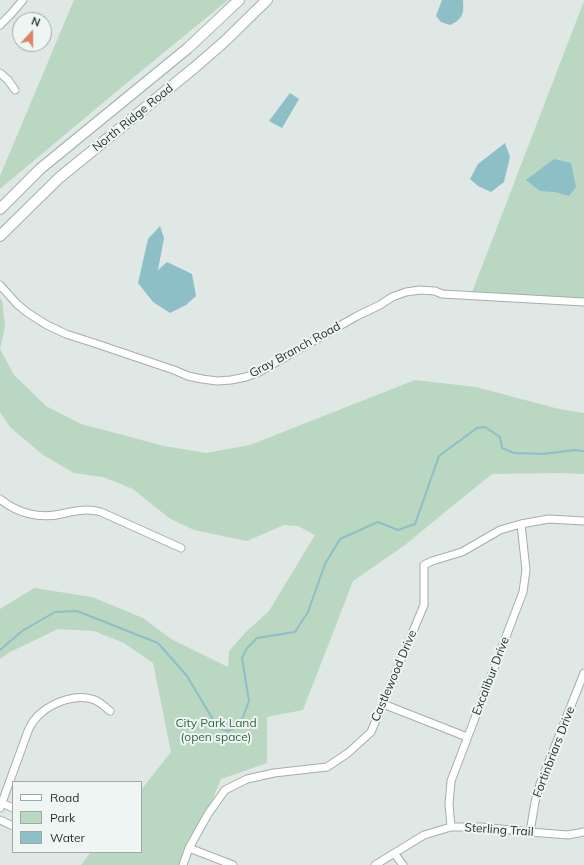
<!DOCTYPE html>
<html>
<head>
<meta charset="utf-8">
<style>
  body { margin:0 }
  #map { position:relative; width:584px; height:865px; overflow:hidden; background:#dfe8e4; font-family:Mulish,sans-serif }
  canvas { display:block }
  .legend { position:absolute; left:12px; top:781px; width:130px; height:72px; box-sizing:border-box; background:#eff5f2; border:1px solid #9da9a4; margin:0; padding:5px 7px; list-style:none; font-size:12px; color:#223630 }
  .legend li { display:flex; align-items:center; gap:8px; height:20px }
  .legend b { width:20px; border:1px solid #9da9a4 }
  .north { position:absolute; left:12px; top:12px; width:40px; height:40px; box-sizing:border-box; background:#eff5f2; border:1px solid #9da9a4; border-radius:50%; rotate:21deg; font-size:11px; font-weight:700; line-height:16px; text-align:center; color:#223630 }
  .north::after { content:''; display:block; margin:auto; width:14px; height:18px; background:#e08165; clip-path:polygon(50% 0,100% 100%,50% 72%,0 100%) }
</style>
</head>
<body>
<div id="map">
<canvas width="584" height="865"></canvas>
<ul class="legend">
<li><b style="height:5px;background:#fff"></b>Road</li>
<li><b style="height:11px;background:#bad7c1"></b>Park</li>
<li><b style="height:11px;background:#8dbfc7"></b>Water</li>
</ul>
<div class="north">N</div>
</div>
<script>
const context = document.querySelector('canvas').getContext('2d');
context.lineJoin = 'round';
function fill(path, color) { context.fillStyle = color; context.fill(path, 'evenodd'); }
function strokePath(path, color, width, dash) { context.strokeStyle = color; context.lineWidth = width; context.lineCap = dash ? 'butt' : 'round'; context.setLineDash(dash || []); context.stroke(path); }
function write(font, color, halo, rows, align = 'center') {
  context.font = font + ' Mulish,sans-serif'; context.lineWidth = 4; context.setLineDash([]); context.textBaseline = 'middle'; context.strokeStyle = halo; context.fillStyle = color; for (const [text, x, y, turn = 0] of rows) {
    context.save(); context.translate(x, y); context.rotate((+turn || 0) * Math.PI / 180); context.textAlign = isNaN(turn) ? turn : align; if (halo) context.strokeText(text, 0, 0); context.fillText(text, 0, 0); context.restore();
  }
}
fill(new Path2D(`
  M74,0H228L129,81L0,189V176Z
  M584,1V299L471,295Z
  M0,298L2,300L5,326L0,349L14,375L46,406L81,424L164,446L206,453L250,445L415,380L476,387L559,409L584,413V474L559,473L492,474L445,512L405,545L353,581L303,710L267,717V763L221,779L185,865H81L91,852H141V790L171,752L153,663L124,643L94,631L58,629L10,652L0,659V609L34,588L92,597L143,618L171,639L228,667L229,651L245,633L269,611L315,535L298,526L284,525L247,541L194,530L169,518L133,489L103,477L74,473L43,455L10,427L0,412Z`), '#bad7c1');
fill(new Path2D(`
  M442,0H463C464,14 463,19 450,25L441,22L436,16Z
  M290,93L299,99L282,128L269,121Z
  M505,143L510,157L504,182L491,192L478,186L470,179L478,164Z
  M554,159L571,163L576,187L569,196L555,192L540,191L526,180Z
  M160,226L164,238L158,270L167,262L192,274L196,296L186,305L170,313L153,302L138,283L148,239Z`), '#8dbfc7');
strokePath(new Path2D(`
  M0,650L22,631L55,612L77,611L158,643L187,676L218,728L228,731L236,727L243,717L249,701L242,658L247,648L257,638L295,632L308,612L325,564L340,539L378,522L398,530L415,524L439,456L477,428L485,427L500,437L502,448L514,453L543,454L574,450L584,451`), '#8dbfc7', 2);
const minor = new Path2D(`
  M0,25L11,14L23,0
  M0,73L8,80L15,90
  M0,285L17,304L28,313L47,325L66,334L94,343L174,370L188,376L202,379L217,381L231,380L246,377L259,372L357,316L380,305L392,297L406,292L420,290L435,291L442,294L584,302
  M0,499C17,513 39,519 61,514C75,511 87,508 101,512L181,548
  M383,704L467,737
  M2,803L13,808
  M0,808L28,731C31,724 35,718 41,713C54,702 77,693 95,700C100,702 105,707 110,711
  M0,820L13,826
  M451,827L449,804L451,781L523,592L526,570L521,524
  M530,832L535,802L540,784L584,673
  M189,848L233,865
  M394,853L403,865
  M183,865L189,848L208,814L225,790L247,779L274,773L327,767L348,753L371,732L424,605V565L432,561L462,552L500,530L521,524L549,519L584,521
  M375,865L424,835L451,827H481L530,832L568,835L584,832`);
const secondary = new Path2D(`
  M0,209L40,169L188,48L239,0
  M0,236L59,178L194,68L224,42L267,0`);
strokePath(minor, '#a3afaa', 9);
strokePath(secondary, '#a0b2ab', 12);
strokePath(minor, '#fff', 7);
strokePath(secondary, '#fff', 10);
write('12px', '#223630', '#eff5f2', [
  ["North Ridge Road",133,118,-39],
  ["Gray Branch Road",295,350,-29],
  ["Castlewood Drive",394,676,-67],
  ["Excalibur Drive",491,676,-69],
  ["Fortinbriars Drive",554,752,-69],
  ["Sterling Trail",499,830,4]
]);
write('12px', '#326745', '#eff5f2', [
  ["City Park Land",216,723],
  ["(open space)",216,737]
]);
</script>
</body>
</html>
